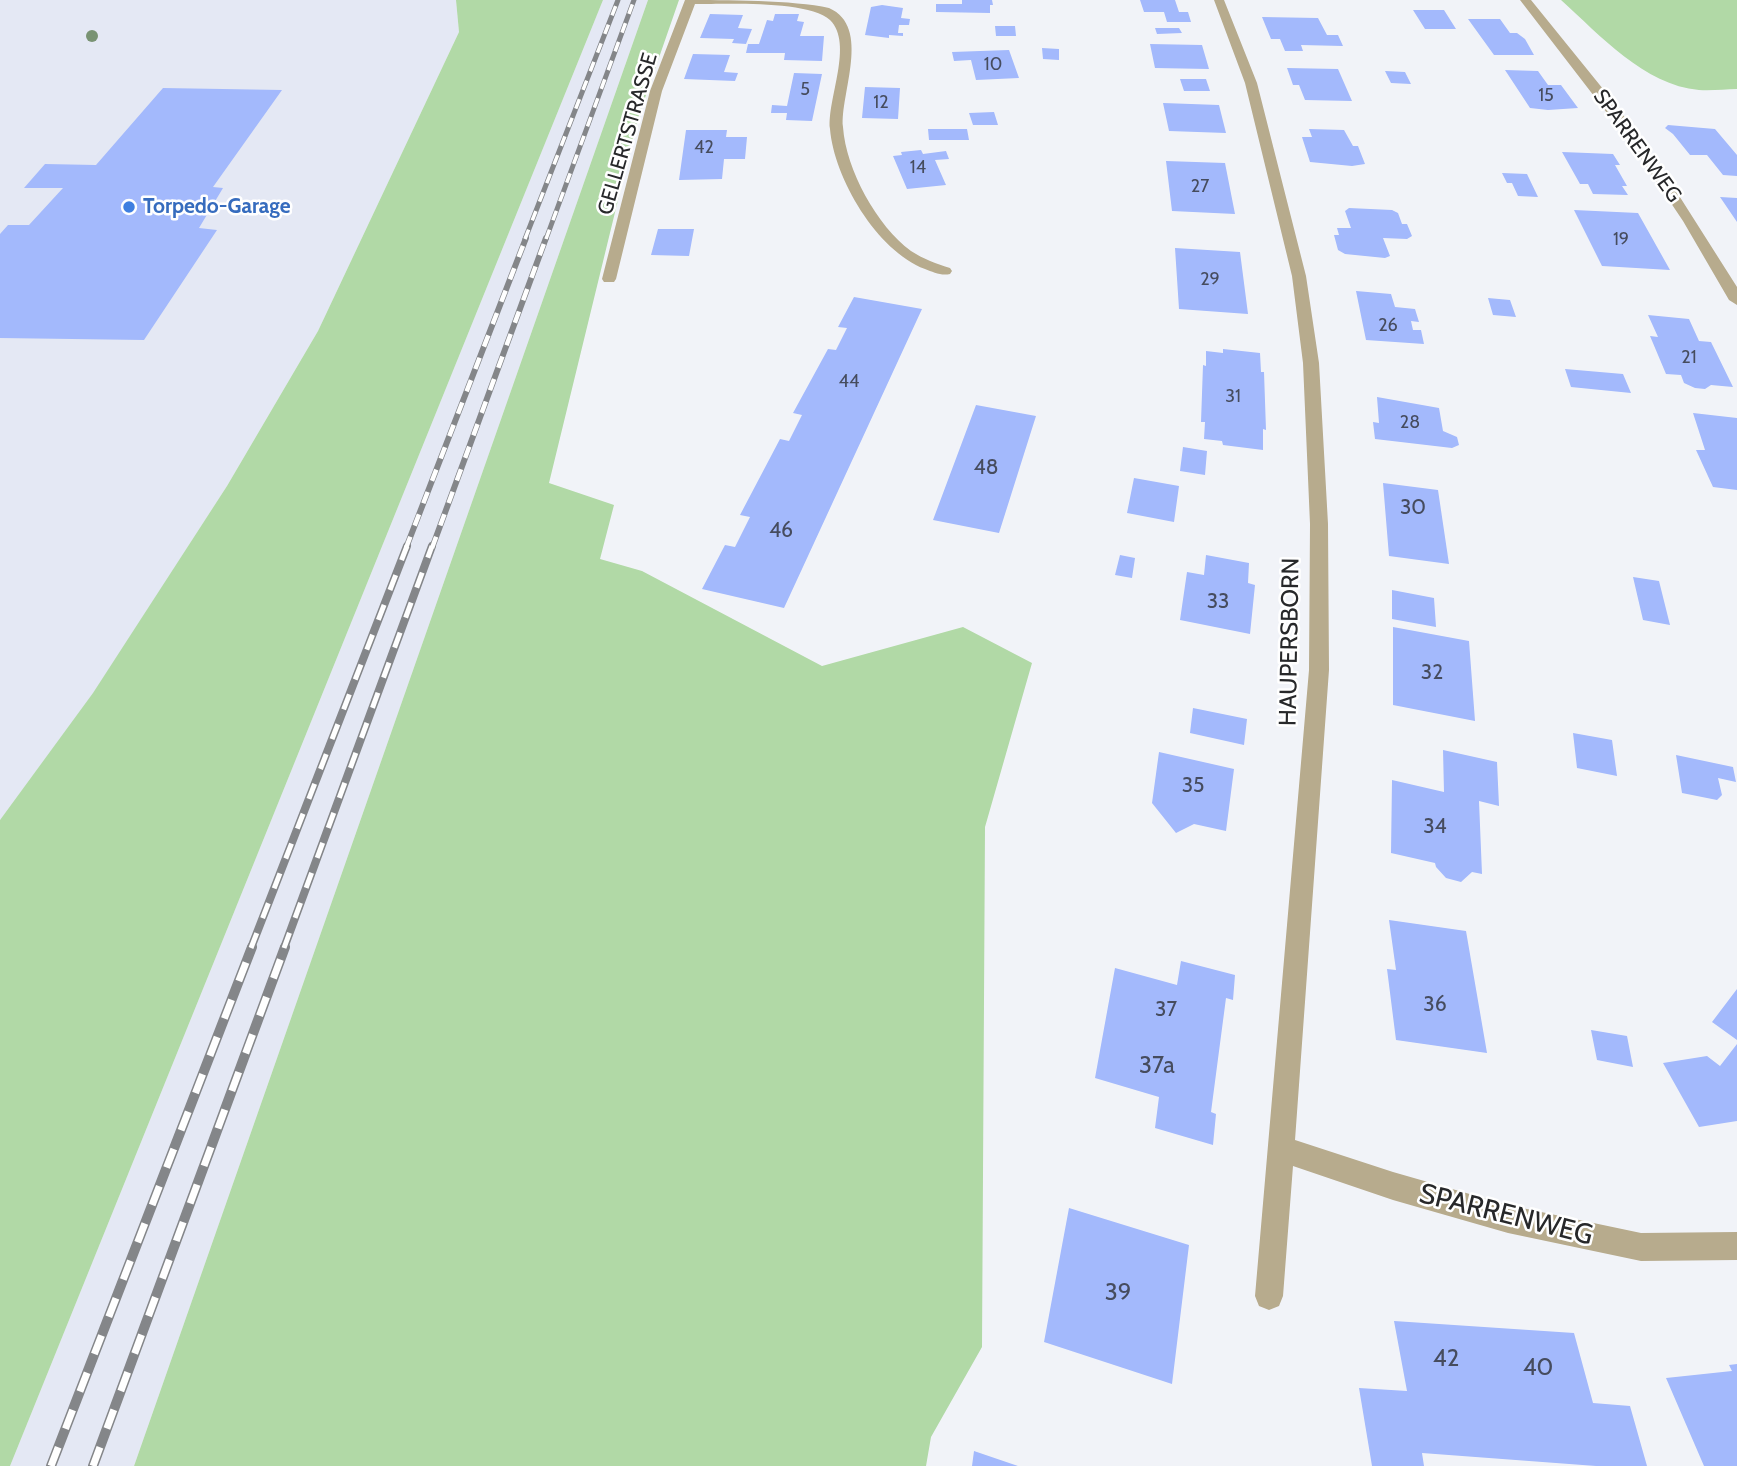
<!DOCTYPE html>
<html>
<head>
<meta charset="utf-8">
<style>
  body { margin:0 }
  canvas { display:block; background:#f1f3f8 }
</style>
</head>
<body>
<canvas width="1737" height="1466"></canvas>
<script>
const context = document.querySelector('canvas').getContext('2d');
context.lineJoin = 'round';
function fill(path, color) { context.fillStyle = color; context.fill(path, 'evenodd'); }
function strokePath(path, color, width, dash) { context.strokeStyle = color; context.lineWidth = width; context.lineCap = dash ? 'butt' : 'round'; context.setLineDash(dash || []); context.stroke(path); }
function write(font, color, halo, rows, align = 'center') {
  context.font = font + ' Cabin,sans-serif'; context.lineWidth = 5; context.setLineDash([]); context.textBaseline = 'middle'; context.strokeStyle = halo; context.fillStyle = color; for (const [text, x, y, turn = 0] of rows) {
    context.save(); context.translate(x, y); context.rotate((+turn || 0) * Math.PI / 180); context.textAlign = isNaN(turn) ? turn : align; if (halo) context.strokeText(text, 0, 0); context.fillText(text, 0, 0); context.restore();
  }
}
fill(new Path2D(`
  M0,0H456L459,32L318,331L227,486L93,694L0,820Z
  M603,0H648L134,1466H10Z`), '#e4e8f4');
fill(new Path2D(`
  M456,0H603L10,1466H0V820L93,693L227,486L318,331L459,32Z
  M648,0H679L638,118L549,483L614,505L600,559L642,571L822,666L963,627L1032,663L985,827L982,1347L931,1437L926,1466H134Z
  M1561,0H1737V89C1725,89 1712,91 1699,90C1644,85 1600,35 1561,0Z`), '#b1d9a6');
fill(new Path2D(`
  M962,0H992L993,5H990V13L936,12V4H962Z
  M1140,0H1175L1179,12H1188L1191,22H1167L1164,12H1144Z
  M882,5L903,8L901,18L910,19L909,25H899L898,33H903V36L889,35V38L865,35L871,7Z
  M1413,10H1444L1456,29H1425Z
  M710,14L743,15L738,28L752,29L746,44L732,43L734,39L700,38Z
  M775,14H799L797,21L804,22L800,36H824L822,61L784,60L785,53H746L748,44H759L767,20L773,21Z
  M1262,17L1318,18L1327,35H1338L1343,46L1301,45L1303,51H1285L1280,39H1271Z
  M1468,19H1500L1510,33H1517L1525,39L1534,55H1494Z
  M995,26H1015L1016,36H996Z
  M1155,28H1179L1182,33L1157,34Z
  M1150,44L1202,45L1209,69L1155,68Z
  M1042,48L1059,49V60L1043,59Z
  M1009,50L1019,78L976,80L971,60L954,61L952,52Z
  M693,54L730,55L724,72L738,73L735,81L684,79Z
  M1287,68L1338,69L1352,101L1305,100L1299,85H1293Z
  M1505,70L1538,71L1548,85H1561L1578,108L1548,110L1530,108Z
  M1385,71L1405,72L1411,84L1391,83Z
  M794,73L822,74L812,121L786,120L787,113H771L772,105L787,106Z
  M1180,79H1206L1210,91H1184Z
  M865,87L900,88L898,119L862,118Z
  M163,88L282,90L213,187L223,188L199,228L217,230L144,340L0,338V234L8,225H29L63,188H24L45,164L96,165Z
  M1163,103L1219,105L1226,133L1169,131Z
  M994,112L998,125H973L969,113Z
  M1668,125L1715,129L1737,155V176L1723,175L1707,155H1690L1673,134L1665,128Z
  M928,129H967L969,140H929Z
  M1309,129L1344,130L1353,146H1358L1365,164L1352,166L1310,162L1302,137H1312Z
  M686,130H727L726,137H747L745,159H724L722,179L679,180Z
  M921,150L923,154L946,151L949,159L935,160L946,185L907,189L893,156L902,155L901,152Z
  M1562,152L1613,154L1620,165H1615L1627,186H1622L1628,195L1593,194L1588,184H1580Z
  M1166,161L1225,163L1235,214L1172,211Z
  M1502,173L1527,174L1538,197L1518,196L1512,183H1507Z
  M1720,197L1737,198V222Z
  M1349,208L1392,210L1398,213L1402,224H1407L1412,236L1407,239L1383,238L1390,256L1385,258L1345,254L1338,250L1334,235H1339L1337,228H1351L1345,211Z
  M1574,210L1638,213L1670,270L1602,266Z
  M658,229H694L689,256L651,255Z
  M1175,248L1240,252L1248,314L1179,309Z
  M1356,291L1391,294L1395,307L1415,309L1419,322L1411,321L1413,330H1421L1424,344L1366,340Z
  M854,297L922,309L784,608L702,589L725,545L735,547L750,517L740,515L780,439L789,441L802,415L793,413L828,349L836,350L847,328L838,327Z
  M1488,298L1510,300L1516,317L1493,315Z
  M1648,315L1689,319L1699,341L1711,342L1733,387L1711,385L1705,389L1695,388L1684,383L1681,375L1666,374L1650,336L1658,337Z
  M1223,349L1260,353L1261,372H1264L1266,430L1263,429V450L1223,445L1222,441L1204,439L1205,422H1201L1203,365L1206,366V351L1223,353Z
  M1565,369L1623,374L1631,393L1571,387Z
  M1377,397L1439,408L1443,431L1457,437L1459,445L1452,448L1375,439L1373,422L1379,423Z
  M976,405L1036,416L999,533L933,520Z
  M1693,413L1737,418V490L1713,487L1696,450H1705Z
  M1183,447L1207,451L1205,475L1180,471Z
  M1134,478L1179,486L1174,522L1127,513Z
  M1383,483L1438,490L1449,564L1389,556Z
  M1120,555L1135,558L1132,578L1115,575Z
  M1206,555L1249,563L1248,583L1255,585L1250,634L1180,620L1187,572L1204,575Z
  M1633,577L1659,581L1670,625L1643,620Z
  M1392,590L1434,598L1436,627L1392,619Z
  M1393,627L1469,641L1475,721L1393,705Z
  M1193,708L1247,719L1244,745L1190,733Z
  M1573,733L1612,740L1617,776L1577,768Z
  M1443,750L1497,762L1499,806L1479,801L1482,874L1472,872L1461,882L1446,878L1436,867L1435,863L1391,853L1392,780L1444,792Z
  M1159,752L1234,769L1226,831L1194,824L1176,833L1152,803Z
  M1676,755L1733,767L1736,782L1718,778L1722,795L1717,800L1682,793Z
  M1389,920L1466,931L1487,1053L1396,1040L1387,969L1396,970Z
  M1181,961L1235,975L1233,1000L1226,998L1211,1112L1216,1114L1213,1145L1155,1128L1159,1097L1095,1078L1115,968L1177,985Z
  M1737,989V1040L1712,1022Z
  M1591,1030L1627,1036L1633,1067L1597,1060Z
  M1737,1044V1121L1699,1127L1663,1063L1707,1056L1720,1066Z
  M1069,1208L1189,1245L1172,1384L1044,1342Z
  M1394,1321L1574,1333L1593,1403L1630,1406L1647,1466H1596L1422,1453L1424,1466H1372L1359,1388L1407,1391Z
  M1737,1364V1466H1704L1666,1378L1732,1371L1729,1365Z
  M974,1451L1018,1466H972Z`), '#a3b9fc');
fill(new Path2D(`
  M685,0C724,0 794,0 829,8C872,27 840,94 843,127C846,170 877,226 911,251C923,259 937,264 950,268L952,271L950,274C941,276 933,272 925,269C877,251 834,178 830,129C827,99 854,44 830,20C809,0 726,4 695,4L662,91L616,279L614,282H604L602,279L650,91Z
  M1214,0H1224L1257,83L1306,276L1319,363L1328,524L1329,670L1295,1140L1393,1172L1508,1205L1641,1233L1737,1232V1260L1641,1261L1508,1233L1393,1200L1293,1166L1283,1296L1279,1306L1269,1310L1259,1306L1255,1296L1309,670L1310,524L1303,363L1292,276L1245,83Z
  M1520,0H1531L1616,105L1671,183L1737,287V305L1729,300L1683,221L1634,148Z`), '#b7ab8d');
const railFar3 = new Path2D(`
  M525,239L618,0
  M546,239L634,0`);
const railFar2 = new Path2D(`
  M406,548L526,238
  M432,548L546,238`);
const railFar1 = new Path2D(`
  M251,948L407,546
  M284,948L432,546`);
const rail = new Path2D(`
  M51,1466L252,947
  M93,1466L285,947`);
strokePath(railFar3, '#848689', 5);
strokePath(railFar2, '#848689', 6);
strokePath(railFar1, '#848689', 8);
strokePath(rail, '#848689', 10);
strokePath(railFar3, '#fff', 3.5, [10]);
strokePath(railFar2, '#fff', 4.5, [12]);
strokePath(railFar1, '#fff', 5, [16]);
strokePath(rail, '#fff', 7, [20]);
context.fillStyle = '#799373';
for (const [x, y] of [
  [92,36]
]) { context.beginPath(); context.arc(x, y, 6, 0, 2 * Math.PI); context.fill(); }
for (const [x, y, r, color] of [
  [129,207,7,"#3f7fe0"]
]) { const dot = new Path2D(); dot.arc(x, y, r, 0, 2 * Math.PI); context.fillStyle = color; context.fill(dot); strokePath(dot, '#fff', 2.5); }
write('18px', '#464c5e', null, [
  ["10",993,65],
  ["5",805,90],
  ["15",1546,96],
  ["12",881,103],
  ["42",704,148],
  ["14",918,168],
  ["27",1200,187],
  ["19",1621,240],
  ["29",1210,280],
  ["26",1388,326],
  ["21",1689,358],
  ["44",849,382],
  ["31",1233,397],
  ["28",1410,423]
]);
write('21px', '#27282a', '#fff', [
  ["GELLERTSTRASSE",628,134,-74],
  ["SPARRENWEG",1637,146,54]
]);
write('bold 21px', '#366cbe', '#fff', [
  ["Torpedo-Garage",143,207]
], 'left');
write('21px', '#464c5e', null, [
  ["48",986,468],
  ["30",1413,508],
  ["46",781,531],
  ["33",1218,602],
  ["32",1432,673],
  ["35",1193,786],
  ["34",1435,827],
  ["36",1435,1005],
  ["37",1166,1010]
]);
write('24px', '#27282a', '#fff', [
  ["HAUPERSBORN",1290,642,-89]
]);
write('24px', '#464c5e', null, [
  ["37a",1157,1066],
  ["39",1118,1293],
  ["42",1446,1359],
  ["40",1538,1368]
]);
write('28px', '#27282a', '#fff', [
  ["SPARRENWEG",1506,1215,14]
]);
</script>
</body>
</html>
